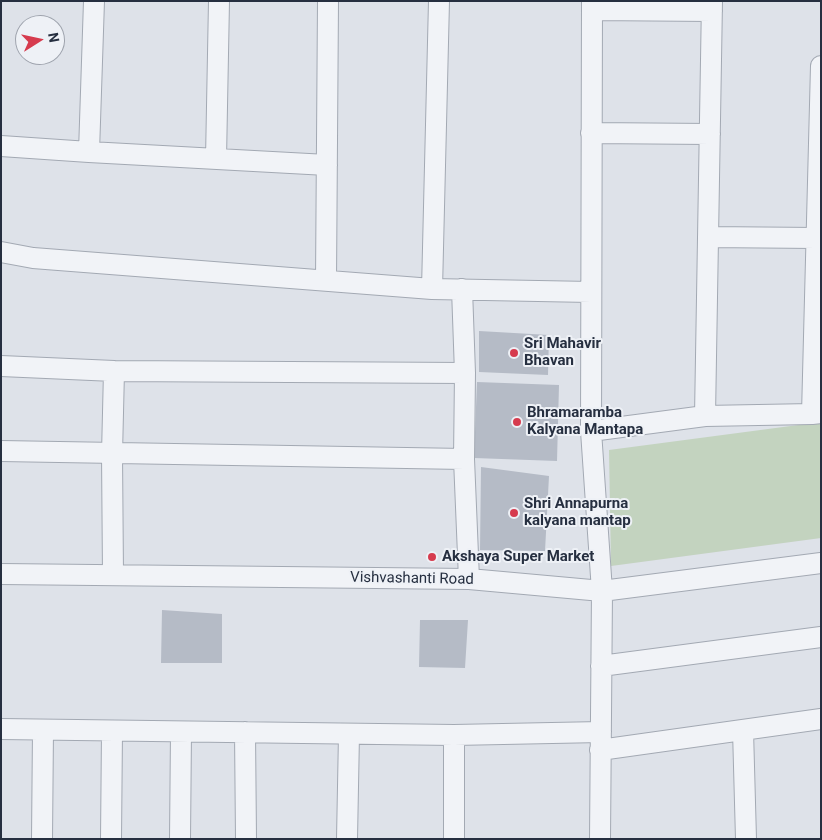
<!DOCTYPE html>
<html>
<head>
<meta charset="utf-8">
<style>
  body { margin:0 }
  #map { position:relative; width:822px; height:840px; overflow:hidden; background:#dee2e9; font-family:Roboto,sans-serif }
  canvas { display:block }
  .frame { position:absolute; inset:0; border:2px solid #262f40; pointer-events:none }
  .north { position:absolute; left:15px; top:15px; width:50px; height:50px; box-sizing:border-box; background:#eef1f6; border:1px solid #9ea3ad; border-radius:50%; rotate:80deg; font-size:14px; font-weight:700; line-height:20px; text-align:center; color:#262f40 }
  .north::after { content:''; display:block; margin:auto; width:18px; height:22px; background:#d63b4e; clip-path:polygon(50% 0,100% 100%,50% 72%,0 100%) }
</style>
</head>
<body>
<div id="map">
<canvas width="822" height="840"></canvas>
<div class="frame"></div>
<div class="north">N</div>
</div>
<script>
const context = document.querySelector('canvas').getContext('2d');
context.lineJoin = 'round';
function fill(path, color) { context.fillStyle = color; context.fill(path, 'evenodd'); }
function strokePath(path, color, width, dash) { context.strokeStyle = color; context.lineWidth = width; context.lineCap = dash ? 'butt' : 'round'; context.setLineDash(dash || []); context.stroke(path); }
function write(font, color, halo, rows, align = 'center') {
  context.font = font + ' Roboto,sans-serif'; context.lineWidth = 4; context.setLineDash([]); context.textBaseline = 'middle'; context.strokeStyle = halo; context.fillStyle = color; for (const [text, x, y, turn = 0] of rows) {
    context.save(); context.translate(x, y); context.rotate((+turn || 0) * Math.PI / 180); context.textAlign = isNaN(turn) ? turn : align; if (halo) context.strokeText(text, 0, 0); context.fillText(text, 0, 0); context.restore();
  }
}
fill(new Path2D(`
  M821,422V538L611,566L609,450Z`), '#c3d3bf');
fill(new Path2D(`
  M479,331L549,335L548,375L479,372Z
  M477,382L559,385L557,461L474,458Z
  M481,467L549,476L545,551L480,550Z
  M162,610L222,614V663H161Z
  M420,620H468L465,668L419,667Z`), '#b5bbc6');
const minor = new Path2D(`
  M592,1L591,431L602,591L600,839
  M592,10L712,11
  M591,133L710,134
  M1,146L89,152L327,165
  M89,152L94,1
  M216,159L219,1
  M708,237L816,238
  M1,252L33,258L432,289L591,292
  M326,280L328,1
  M432,289L439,1
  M462,289L465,373L464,459L469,579
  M1,366L114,371
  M812,414L821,66
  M705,416L712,1
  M591,431L705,416L812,414L821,413
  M1,451L464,459
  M1,574L469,579L602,591L821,563
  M113,575L112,454L114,371L465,373
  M601,666L821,637
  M1,729L454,735L601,732
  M743,730L746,839
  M245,732L246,839
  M600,750L821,719
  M42,839L43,730
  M111,839L112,731
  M180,839L181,732
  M347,839L349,734
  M454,839V735`);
strokePath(minor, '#a3a9b3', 22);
strokePath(minor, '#f1f3f7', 20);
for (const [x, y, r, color] of [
  [514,353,5,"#d63b4e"],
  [517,422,5,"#d63b4e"],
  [514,513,5,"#d63b4e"],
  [432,557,5,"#d63b4e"]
]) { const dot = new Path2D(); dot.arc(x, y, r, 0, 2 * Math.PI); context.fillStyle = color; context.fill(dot); strokePath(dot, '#eef1f6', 2); }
write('bold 15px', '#262f40', '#eef1f6', [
  ["Sri Mahavir",524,344],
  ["Bhavan",524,361],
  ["Bhramaramba",527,413],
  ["Kalyana Mantapa",527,430],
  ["Shri Annapurna",524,504],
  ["kalyana mantap",524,521],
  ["Akshaya Super Market",442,557]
], 'left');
write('15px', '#262f40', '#eef1f6', [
  ["Vishvashanti Road",412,579,1]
]);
</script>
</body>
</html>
